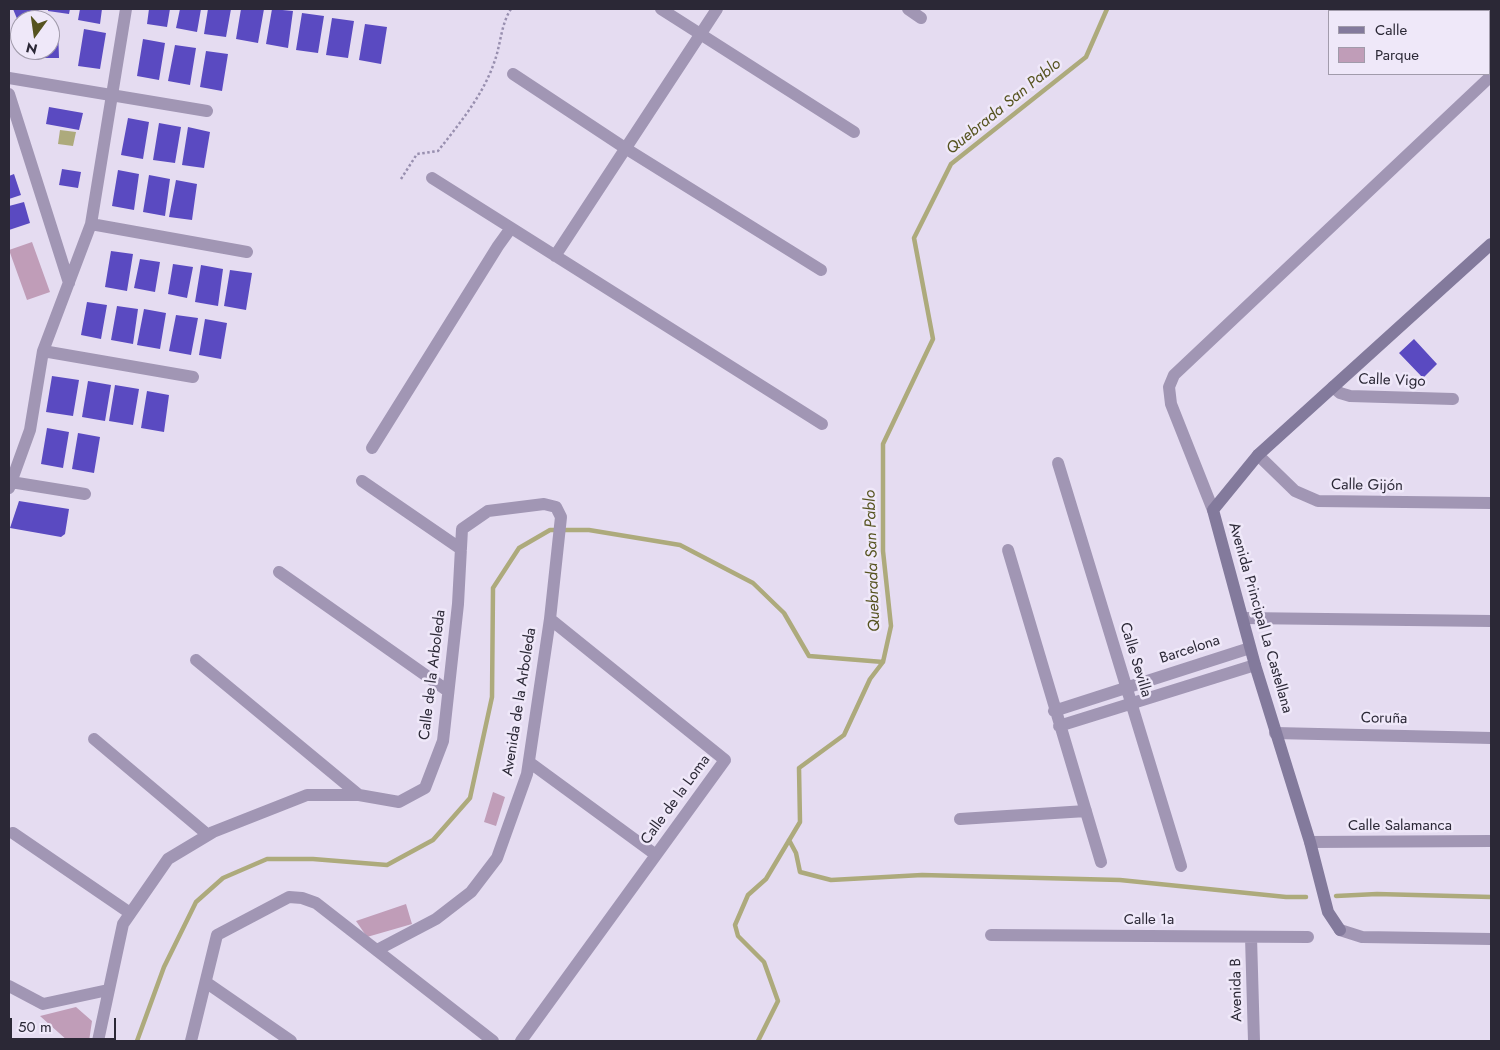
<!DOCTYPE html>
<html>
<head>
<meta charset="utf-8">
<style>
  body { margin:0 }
  #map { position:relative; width:1500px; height:1050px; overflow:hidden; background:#e5dcf1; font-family:Jost,sans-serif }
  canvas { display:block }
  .frame { position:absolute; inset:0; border:10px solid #2b2836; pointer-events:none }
  .legend { position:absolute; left:1328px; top:10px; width:162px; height:65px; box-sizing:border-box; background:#efe8f9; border:1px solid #a19bab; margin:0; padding:6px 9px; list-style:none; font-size:15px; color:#2b2836 }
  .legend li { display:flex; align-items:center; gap:10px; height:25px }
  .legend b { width:25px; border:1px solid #a19bab }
  .north { position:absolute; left:10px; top:10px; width:50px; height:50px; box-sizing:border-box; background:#efe8f9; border:1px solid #a19bab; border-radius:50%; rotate:194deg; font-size:14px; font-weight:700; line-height:20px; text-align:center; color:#2b2836 }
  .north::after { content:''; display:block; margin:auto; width:18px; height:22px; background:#56531f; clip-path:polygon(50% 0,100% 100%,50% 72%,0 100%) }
  .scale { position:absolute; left:10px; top:1018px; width:106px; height:22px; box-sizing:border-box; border:2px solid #2b2836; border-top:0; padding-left:6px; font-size:15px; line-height:18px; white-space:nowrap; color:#2b2836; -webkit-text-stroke:4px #efe8f9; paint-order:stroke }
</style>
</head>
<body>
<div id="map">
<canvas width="1500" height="1050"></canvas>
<div class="frame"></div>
<ul class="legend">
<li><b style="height:6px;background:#837a9c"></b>Calle</li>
<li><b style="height:14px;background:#c09db8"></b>Parque</li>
</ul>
<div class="north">N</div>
<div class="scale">50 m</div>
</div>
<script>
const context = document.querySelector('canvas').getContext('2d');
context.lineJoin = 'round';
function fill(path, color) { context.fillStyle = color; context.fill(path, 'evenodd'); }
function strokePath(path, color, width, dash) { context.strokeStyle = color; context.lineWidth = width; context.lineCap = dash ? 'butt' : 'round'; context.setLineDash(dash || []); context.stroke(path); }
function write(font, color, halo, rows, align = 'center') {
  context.font = font + ' Jost,sans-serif'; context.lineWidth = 5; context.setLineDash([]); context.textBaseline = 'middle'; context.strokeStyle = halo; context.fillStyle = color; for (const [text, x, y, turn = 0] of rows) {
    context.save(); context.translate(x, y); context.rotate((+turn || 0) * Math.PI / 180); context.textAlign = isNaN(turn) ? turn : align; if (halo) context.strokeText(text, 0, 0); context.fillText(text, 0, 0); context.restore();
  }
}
fill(new Path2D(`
  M32,242L50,292L27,300L9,250Z
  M493,792L505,797L496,826L484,822Z
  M406,904L412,924L367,937L356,921Z
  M76,1007L92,1021L89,1041H68L40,1016Z`), '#c09db8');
fill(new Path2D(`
  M60,130L76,132L73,146L58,144Z`), '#adaa7c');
strokePath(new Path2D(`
  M789,840L796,853L800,872L831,880L922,875L1120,880L1286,897H1306
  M1336,896L1377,894L1491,897
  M137,1041L164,967L196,902L223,878L267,859H313L387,865L433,840L470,798L492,697L493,588L519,548L550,530H589L680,545L753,583L784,613L809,656L883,662
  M758,1041L778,1001L764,962L738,936L735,925L748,895L766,879L800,822L799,768L844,735L870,679L883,662L891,626L883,551V444L933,339L914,238L951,164L1086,57L1107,9`), '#adaa7c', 4.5);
fill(new Path2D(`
  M13,9H38L41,17L35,20H20V26Z
  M48,9H70L69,14L48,11Z
  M80,9H102L100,24L78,20Z
  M149,9H170L167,27L147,24Z
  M180,9H201L197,32L176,28Z
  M208,9H231L226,37L204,34Z
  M241,9H264L258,43L236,39Z
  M272,9L293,11L288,48L266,44Z
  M302,13L324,16L318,53L296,50Z
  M332,18L354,21L348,58L326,55Z
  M365,24L387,27L381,64L359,60Z
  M50,28H58L59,58H38V50H50Z
  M84,29L106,33L100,69L78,66Z
  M143,39L165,43L159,80L137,76Z
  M175,45L196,48L190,85L168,81Z
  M206,51L228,54L222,91L200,87Z
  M49,107L83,113L79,130L46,124Z
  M128,118L149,122L143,159L121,155Z
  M159,123L181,127L175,163L153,160Z
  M188,127L210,132L204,168L182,165Z
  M62,169L81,172L78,188L59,185Z
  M118,170L139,174L134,210L112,206Z
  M14,174L21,195L9,199V176Z
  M149,175L170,179L165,216L143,212Z
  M176,180L197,184L192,220L169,217Z
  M24,202L30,223L9,230V206Z
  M111,251L133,254L127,291L105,287Z
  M140,259L160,262L155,292L134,288Z
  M173,264L193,267L187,298L168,294Z
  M201,265L223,269L218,306L195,302Z
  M230,270L252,273L246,310L224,306Z
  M87,302L107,305L101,339L81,335Z
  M117,306L138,309L133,344L111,340Z
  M144,309L166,313L160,349L137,345Z
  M176,315L198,318L191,355L169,351Z
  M205,319L227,323L221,359L199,355Z
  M1414,339L1437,364L1423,378L1399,353Z
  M52,376L79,380L73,416L46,412Z
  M88,381L111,385L105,421L82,417Z
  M115,385L139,389L133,425L109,421Z
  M147,391L169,395L164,432L141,428Z
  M47,428L69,432L63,468L41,464Z
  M78,433L100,437L94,473L72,469Z
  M19,501L69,509L65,534L61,537L10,528Z`), '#5a4ac1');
strokePath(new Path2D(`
  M401,179L417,154L438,151C460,123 484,94 495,60C501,43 501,24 511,9`), '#988faf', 2.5, [2.5, 2.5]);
strokePath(new Path2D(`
  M661,9L854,132
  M908,9L921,18
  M513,74L625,148L821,270
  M9,78L207,111
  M9,94L69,283
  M432,178L822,424
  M91,224L247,252
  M555,256L717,9
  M43,351L193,377
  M1333,387L1340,393L1350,396L1453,399
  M372,448L498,246L511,228
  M1258,455L1295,491L1318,501L1491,503
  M1058,463L1181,866
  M362,481L461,549
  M11,482L85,494
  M9,488L30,430L43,351L91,224L126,9
  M1213,510L1171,404L1169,387L1174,375L1491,76
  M1008,550L1101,862
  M279,572L448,691
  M1243,618L1491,621
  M196,660L359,795
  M1054,711L1250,648
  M1059,726L1255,665
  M1275,733L1491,738
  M94,739L208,835
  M529,762L656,855
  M960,819L1086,811
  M13,833L130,913
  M1310,842L1491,841
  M1340,930L1362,937L1491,939
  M991,935L1308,937
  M1251,937L1254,1041
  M207,983L291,1041
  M9,986L43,1004L108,990
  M98,1041L123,924L168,859L213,832L307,795H359L399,802L425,788L443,741L458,604L462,529L488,511L544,504L556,507L561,517L550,619L527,774L497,858L471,892L436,919L377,950
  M191,1041L217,935L289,897L302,898L316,903L493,1041
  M521,1041L725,760L550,619`), '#a196b4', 12);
strokePath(new Path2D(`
  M1340,930L1328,912L1310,842L1255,665L1213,510L1258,455L1491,244`), '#837a9c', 12);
write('15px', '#2b2836', '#efe8f9', [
  ["Calle Vigo",1392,381,2],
  ["Calle Gijón",1367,486,1],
  ["Avenida Principal La Castellana",1260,618,74],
  ["Barcelona",1190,650,-18],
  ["Calle Sevilla",1135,660,73],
  ["Calle de la Arboleda",433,675,-83],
  ["Avenida de la Arboleda",520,702,-81],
  ["Coruña",1384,719,1],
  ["Calle de la Loma",676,800,-54],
  ["Calle Salamanca",1400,826],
  ["Calle 1a",1149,920],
  ["Avenida B",1237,990,-91]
]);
write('italic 16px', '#56531f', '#efe8f9', [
  ["Quebrada San Pablo",1004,107,-39],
  ["Quebrada San Pablo",873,561,-92]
]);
</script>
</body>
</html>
